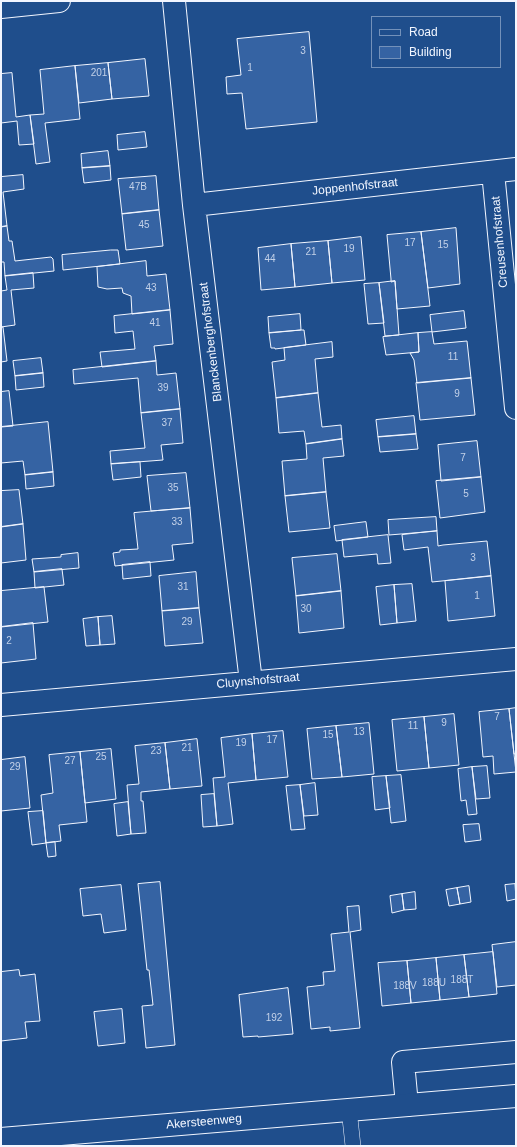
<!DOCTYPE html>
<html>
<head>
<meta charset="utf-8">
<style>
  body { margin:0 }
  #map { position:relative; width:517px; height:1147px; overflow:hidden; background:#1f4e8c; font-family:Helvetica,sans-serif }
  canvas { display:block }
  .frame { position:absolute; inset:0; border:2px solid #f2f6ff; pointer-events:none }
  .legend { position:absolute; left:371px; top:16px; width:130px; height:52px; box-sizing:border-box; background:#1f4e8c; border:1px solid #7391ba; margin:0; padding:5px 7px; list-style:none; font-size:12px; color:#f2f6ff }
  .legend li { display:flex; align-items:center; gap:8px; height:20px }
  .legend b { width:20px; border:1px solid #7391ba }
</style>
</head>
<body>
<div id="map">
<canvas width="517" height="1147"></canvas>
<div class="frame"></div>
<ul class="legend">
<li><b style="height:5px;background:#1f4e8c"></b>Road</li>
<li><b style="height:11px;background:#3563a3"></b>Building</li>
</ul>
</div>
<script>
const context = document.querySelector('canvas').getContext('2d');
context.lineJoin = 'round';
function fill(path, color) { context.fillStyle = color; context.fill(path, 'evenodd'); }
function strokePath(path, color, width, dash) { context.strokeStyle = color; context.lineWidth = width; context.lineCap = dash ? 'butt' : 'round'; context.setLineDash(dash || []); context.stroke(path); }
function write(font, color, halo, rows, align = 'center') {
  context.font = font + ' Helvetica,sans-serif'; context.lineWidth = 3; context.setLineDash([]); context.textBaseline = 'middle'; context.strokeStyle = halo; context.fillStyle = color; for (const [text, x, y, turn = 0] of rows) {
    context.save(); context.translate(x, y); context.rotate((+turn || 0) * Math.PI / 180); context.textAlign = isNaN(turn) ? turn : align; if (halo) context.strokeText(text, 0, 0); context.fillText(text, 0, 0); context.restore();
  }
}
const building = new Path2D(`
  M309,32L317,122L246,129L242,93L227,94L226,77L241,75L237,39Z
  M145,59L149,96L112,99L108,63Z
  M108,63L112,99L79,103L75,66Z
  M75,66L80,119L45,123L50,162L36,164L30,115L44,114L40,70Z
  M12,73L16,117L30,115L34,144L19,145L17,121L1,123V74Z
  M145,132L147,147L118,150L117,135Z
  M108,151L110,166L82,168L81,154Z
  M110,166L111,180L84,183L82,168Z
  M23,175L24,189L3,192L7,226L1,227V177Z
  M156,176L159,210L122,214L118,179Z
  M159,210L163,246L126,250L122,214Z
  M7,226L9,241H12L15,261L51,257L53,259L54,271L5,276L4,262H1V227Z
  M456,228L460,284L428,288L421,232Z
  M421,232L430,306L397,309L395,281L391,282V279L387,235Z
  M361,237L365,280L332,283L328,241Z
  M328,241L332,283L295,287L291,244Z
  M291,244L295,287L261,290L258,248Z
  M111,250H118L120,264L63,270L62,255Z
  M146,261L147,276L166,274L170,310L132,314L131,296L123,293L122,288L107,289L98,287L97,267Z
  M33,273L34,288L11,290L15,325L1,327V291L7,290L5,276Z
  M395,281L399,335L385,336L379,283Z
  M379,283L384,323L368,324L364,284Z
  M170,310L173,344L154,346L156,361L102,367L100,352L135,349L133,331L115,333L114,316Z
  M464,311L466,328L432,332L430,315Z
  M300,314L301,330L269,333L268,317Z
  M1,327H3L7,361L1,362Z
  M301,330H304L306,345L275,349V348H271L269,333Z
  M432,332L434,344L467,341L471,378L417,383L414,360L410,353L419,352L418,333Z
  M418,333L419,352L386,355L383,337Z
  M332,342L333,357L315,359L318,393L276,398L272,362L285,360L284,348Z
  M41,358L43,373L15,376L13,361Z
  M156,361L157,375L176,373L180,409L141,413L138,378L74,384L73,370Z
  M43,373L44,387L16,390L15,376Z
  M471,378L475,415L420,420L416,383Z
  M9,391L13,426L1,427V392Z
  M318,393L322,427L341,425L342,439L306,444L304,431L279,433L276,398Z
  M180,409L183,443L161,445L163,460L111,464L110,451L145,448L141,413Z
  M414,416L416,434L378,437L376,420Z
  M48,422L53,472L25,475L23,461L1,463V427Z
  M416,434L418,449L380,452L378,437Z
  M342,439L344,456L323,458L326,492L285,496L282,461L307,459L306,444Z
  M477,441L481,477L441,481L438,445Z
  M140,462L141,477L113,480L111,464Z
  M53,472L54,486L26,489L25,475Z
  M186,473L190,508L151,511L147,476Z
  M481,477L485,512L440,518L436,481Z
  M19,490L23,524L1,527V491Z
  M326,492L330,528L289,532L285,496Z
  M190,508L193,543L172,545L174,560L115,566L113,553L120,552V550L138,549L134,513Z
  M436,517L437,531L389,535L388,520Z
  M366,522L368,537L336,541L334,526Z
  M23,524L26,560L1,563V527Z
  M437,531L438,546L443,545L487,541L491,576L432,582L428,547L404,550L402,535Z
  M388,535L391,563L378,564L377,554L344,557L342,540Z
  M78,553L79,568L34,572L32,559L61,557V555Z
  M337,554L341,591L296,596L292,558Z
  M150,562L151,576L123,579L122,565Z
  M62,569L64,585L35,588L34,572Z
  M196,572L199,608L162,611L159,576Z
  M491,576L495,616L448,621L445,581Z
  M412,584L416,621L397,623L394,585Z
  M394,585L397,623L380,625L376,587Z
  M44,587L48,622L1,627V591Z
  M341,591L344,628L299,633L296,596Z
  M199,608L203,643L165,646L162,611Z
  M112,616L115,644L100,645L98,617Z
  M98,617L100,645L86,646L83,619Z
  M33,623L36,659L1,663V627Z
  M516,708V754H514L509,709Z
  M509,709L516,772L494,774L493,756L483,757L479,712Z
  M454,714L459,765L429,768L424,717Z
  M424,717L429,768L397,771L392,720Z
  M369,723L374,774L342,777L336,726Z
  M336,726L342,777L312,779L307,729Z
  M283,731L288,777L256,780L252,734Z
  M252,734L256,780L228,783L233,824L217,826L213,778L225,777L221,738Z
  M197,739L202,786L170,789L165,743Z
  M165,743L170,789L141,792V801H143L146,833L131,834L127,785L139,784L135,746Z
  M111,749L116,799L85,803L80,752Z
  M80,752L87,822L59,825L61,841L46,843L41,795L53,793L49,755Z
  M25,757L30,808L1,811V760Z
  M487,766L490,798L476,799L472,767Z
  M472,767L477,814L468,815L466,800L461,801L458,769Z
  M401,775L406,821L391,823L386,776Z
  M386,776L390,808L375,810L372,777Z
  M315,783L318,815L304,816L300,785Z
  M300,785L305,829L291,830L286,786Z
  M214,794L217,826L203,827L201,795Z
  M128,802L131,834L117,836L114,804Z
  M43,811L46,843L32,845L28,812Z
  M479,824L481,840L465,842L463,825Z
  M55,842L56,856L48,857L46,843Z
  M160,882L175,1045L146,1048L142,1006L153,1005L149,970H147L138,884Z
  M515,884L516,899L507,901L505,885Z
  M121,885L126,930L104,933L101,914L83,916L80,889Z
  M469,886L471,902L460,904L457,888Z
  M457,888L460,904L449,906L446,890Z
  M415,892L416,909L404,910L402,894Z
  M402,894L404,910L392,913L390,896Z
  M359,906L361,930L350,932L360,1028L330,1031V1027L311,1029L307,987L324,985L323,972L335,971L331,934L349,932L347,907Z
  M516,942V985L497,987L492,945Z
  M493,952L497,994L469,997L464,955Z
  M464,955L469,997L440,1000L436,958Z
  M436,958L440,1000L411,1003L407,961Z
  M407,961L411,1003L382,1006L378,963Z
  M19,970L20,976L35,974L40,1021L25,1022L27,1038L1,1041V972Z
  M288,988L293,1034L258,1037V1036L243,1037L239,995Z
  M122,1009L125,1043L98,1046L94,1012Z`);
fill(building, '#3563a3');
strokePath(building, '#f2f6ff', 1);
const service = new Path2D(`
  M349,1109L353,1146`);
const minor = new Path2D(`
  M174,1L194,205L251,682
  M1,7L59,1
  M493,172L516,408
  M194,205L516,169
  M1,705L516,659
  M407,1105L403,1062L516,1052`);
const primary = new Path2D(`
  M1,1139L516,1096`);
strokePath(service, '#f2f6ff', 16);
strokePath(minor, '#f2f6ff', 24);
strokePath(primary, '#f2f6ff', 24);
strokePath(service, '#1f4e8c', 15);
strokePath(minor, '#1f4e8c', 22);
strokePath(primary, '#1f4e8c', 22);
write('10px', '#c3d1e8', null, [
  ["3",303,51],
  ["1",250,68],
  ["201",99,73],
  ["47B",138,187],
  ["45",144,225],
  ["17",410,243],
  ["15",443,245],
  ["19",349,249],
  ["21",311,252],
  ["44",270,259],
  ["43",151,288],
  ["41",155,323],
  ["11",453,357],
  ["39",163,388],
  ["9",457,394],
  ["37",167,423],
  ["7",463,458],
  ["35",173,488],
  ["5",466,494],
  ["33",177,522],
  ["3",473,558],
  ["31",183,587],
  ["1",477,596],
  ["30",306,609],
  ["29",187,622],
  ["2",9,641],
  ["7",497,717],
  ["9",444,723],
  ["11",413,726],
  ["13",359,732],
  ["15",328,735],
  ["17",272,740],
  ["19",241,743],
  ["21",187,748],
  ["23",156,751],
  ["25",101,757],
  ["27",70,761],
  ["29",15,767],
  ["188T",462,980],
  ["188U",434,983],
  ["188V",405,986],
  ["192",274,1018]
]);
write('12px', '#f2f6ff', '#1f4e8c', [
  ["Joppenhofstraat",355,187,-6],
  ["Creusenhofstraat",500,242,-95],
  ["Blanckenberghofstraat",211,342,-97],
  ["Cluynshofstraat",258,681,-5],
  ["Akersteenweg",204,1122,-5]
]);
</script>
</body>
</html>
